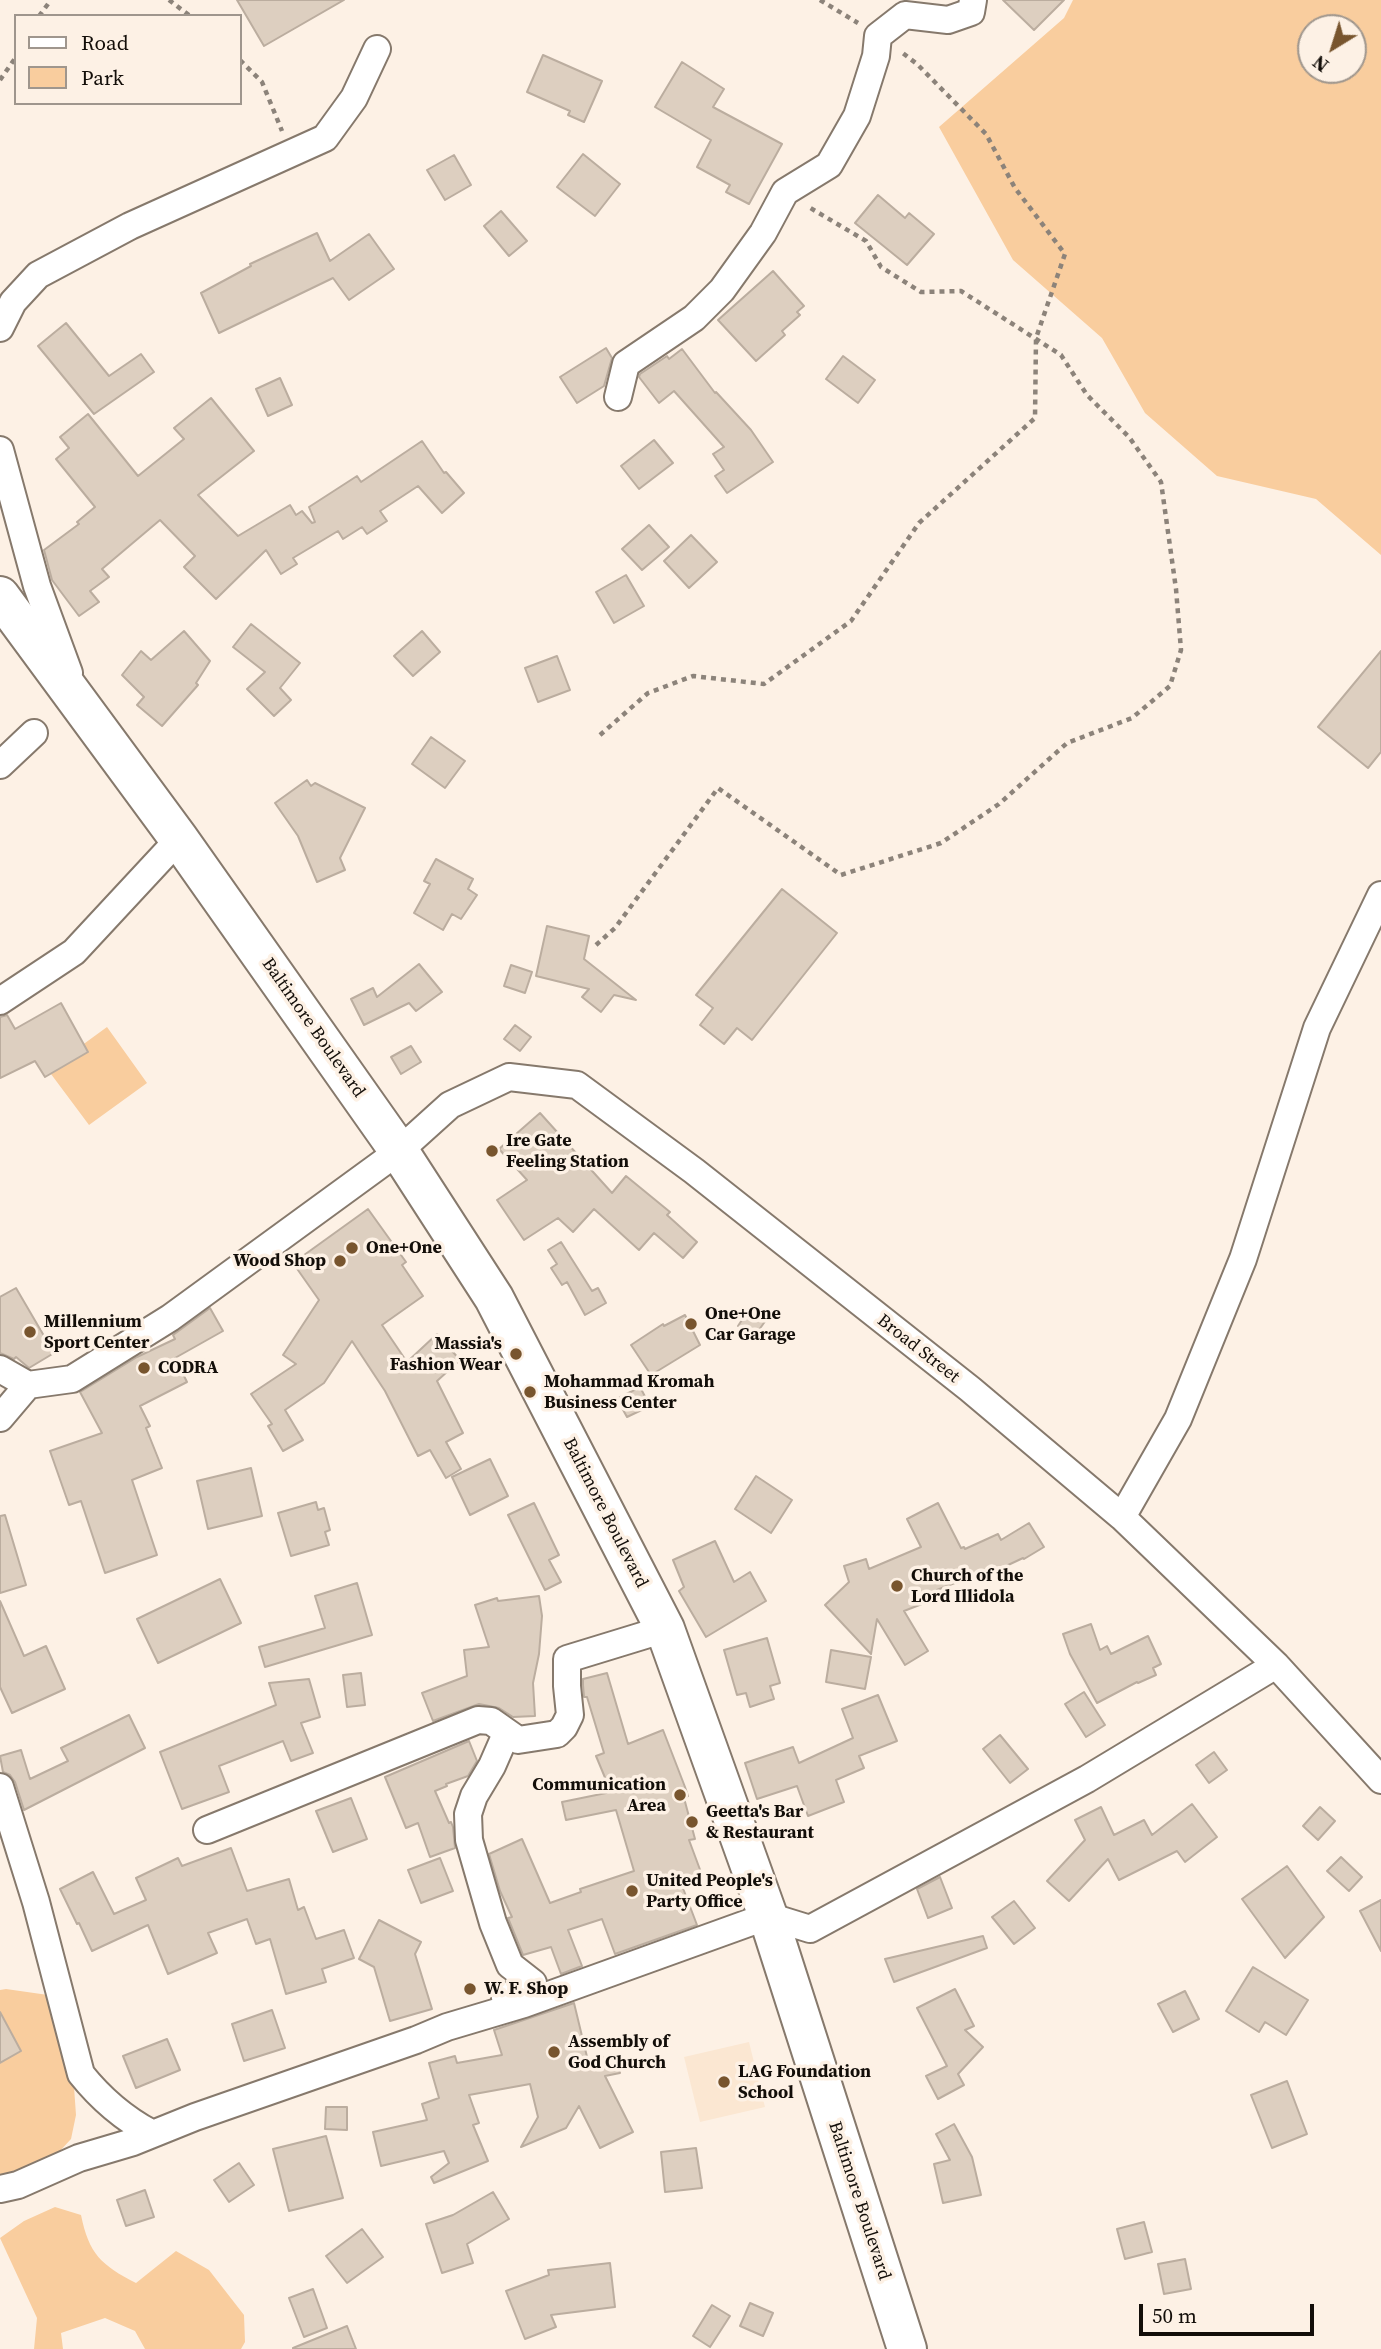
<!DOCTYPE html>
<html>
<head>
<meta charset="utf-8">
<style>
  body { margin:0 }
  #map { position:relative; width:1381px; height:2349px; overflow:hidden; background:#fdf1e5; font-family:"Source Serif 4",serif }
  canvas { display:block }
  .legend { position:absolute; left:14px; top:14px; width:228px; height:91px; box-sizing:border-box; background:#fdf1e5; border:2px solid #9f968d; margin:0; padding:9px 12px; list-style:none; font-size:21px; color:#130e09 }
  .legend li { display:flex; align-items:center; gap:14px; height:35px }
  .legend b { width:35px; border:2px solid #9f968d }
  .north { position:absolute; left:1297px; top:14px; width:70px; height:70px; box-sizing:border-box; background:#fdf1e5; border:2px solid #9f968d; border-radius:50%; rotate:218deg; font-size:19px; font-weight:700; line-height:28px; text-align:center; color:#130e09 }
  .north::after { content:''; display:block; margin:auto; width:24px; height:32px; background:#78552e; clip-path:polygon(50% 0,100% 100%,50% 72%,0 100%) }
  .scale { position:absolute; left:1139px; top:2304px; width:175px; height:32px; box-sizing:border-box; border:4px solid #130e09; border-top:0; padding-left:9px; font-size:21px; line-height:24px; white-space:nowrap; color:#130e09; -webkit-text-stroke:5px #fdf1e5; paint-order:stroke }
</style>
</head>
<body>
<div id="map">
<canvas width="1381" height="2349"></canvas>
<ul class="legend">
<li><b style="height:9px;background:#fff"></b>Road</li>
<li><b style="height:19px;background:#f9cd9e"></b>Park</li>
</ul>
<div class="north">N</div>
<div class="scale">50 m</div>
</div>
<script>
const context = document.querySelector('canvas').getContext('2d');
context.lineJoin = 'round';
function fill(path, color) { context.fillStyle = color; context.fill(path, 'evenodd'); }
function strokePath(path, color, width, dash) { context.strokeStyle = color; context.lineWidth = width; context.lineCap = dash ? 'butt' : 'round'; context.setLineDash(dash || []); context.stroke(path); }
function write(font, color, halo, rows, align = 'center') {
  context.font = font + ' "Source Serif 4",serif'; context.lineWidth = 7; context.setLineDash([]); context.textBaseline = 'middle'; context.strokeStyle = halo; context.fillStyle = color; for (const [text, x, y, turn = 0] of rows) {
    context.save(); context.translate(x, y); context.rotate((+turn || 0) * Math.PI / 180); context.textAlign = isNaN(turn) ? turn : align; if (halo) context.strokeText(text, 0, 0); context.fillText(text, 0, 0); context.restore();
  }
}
fill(new Path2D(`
  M749,2042L765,2107L700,2122L684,2057Z`), '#fbe7d2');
fill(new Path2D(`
  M1073,0H1381V555L1316,499L1217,476L1145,413L1102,338L1013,260L939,127L1064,18ZM1353,28V70H1311V28Z
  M107,1027L147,1083L89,1125L48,1070Z
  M6,1989L48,1995L73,2073L76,2115L71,2139L46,2166L0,2185V1990Z
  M55,2207L81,2215C89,2254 101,2265 136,2283L176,2251L209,2270L244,2315L245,2342L241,2349H145L135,2331L105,2318L61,2333L63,2349H34L37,2318L0,2238L24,2221Z`), '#f9cd9e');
const building = new Path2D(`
  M237,0H344L264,46Z
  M1003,0H1064L1034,30Z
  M543,55L602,81L584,122L568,115L570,111L527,92Z
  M682,62L724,89L713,107L782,144L749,204L726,192L730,185L697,167L711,140L655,107Z
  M583,154L620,184L595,216L557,187Z
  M454,155L471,185L445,200L427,170Z
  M878,195L905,218L909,213L934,234L907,265L855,223Z
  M501,211L527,241L509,256L484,226Z
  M317,233L330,261L369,234L394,269L349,300L333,278L219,333L201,293L251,266L250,264Z
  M773,271L804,306L797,312L800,315L782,331L785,335L756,361L718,320Z
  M66,323L109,376L141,354L154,372L94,414L38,346Z
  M606,348L612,358L604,386L577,403L560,377Z
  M682,349L715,393L716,392L751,430L773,462L727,493L715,476L724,470L713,454L724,447L674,391L659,403L639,377L640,374L667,356L669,359Z
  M843,356L875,380L858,403L826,379Z
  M280,378L292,405L268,416L256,389Z
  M211,398L254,451L198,495L238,536L290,505L296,515L302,511L312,523L315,522L309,507L357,476L361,482L422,441L444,473L446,472L464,493L442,513L418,486L380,511L387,521L367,534L362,527L343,539L338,531L293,558L297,564L281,574L266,550L216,599L184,567L195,556L160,520L102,569L109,577L90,591L99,602L79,616L52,580L44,550L79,524L77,522L95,507L56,459L69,448L60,437L88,414L138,476L184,439L174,428Z
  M654,440L673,463L639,489L621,466Z
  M649,525L669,547L642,570L622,549Z
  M691,535L717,562L689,588L664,561Z
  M626,575L644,606L614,623L596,592Z
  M251,624L300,663L280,688L291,700L274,716L247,689L265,672L233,647Z
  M184,631L210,661L196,683L198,685L162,726L137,705L144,697L122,675L141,651L151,660Z
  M422,631L440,652L413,676L394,656Z
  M1381,651V752L1368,768L1318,727Z
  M557,656L570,690L538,702L525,668Z
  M431,737L465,761L445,788L412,764Z
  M307,780L311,786L315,783L365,808L340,858L345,870L317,882L298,836L275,803Z
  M436,859L473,879L468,889L477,895L461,919L452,914L443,930L414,913L430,884L424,881Z
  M782,889L837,933L752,1040L737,1028L724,1044L700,1025L713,1008L696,995Z
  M547,926L589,936L584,959L636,1000L614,995L601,1012L582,997L589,989L536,976Z
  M419,964L442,992L416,1011L409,1003L364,1025L351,999L373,988L377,997Z
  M511,965L532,972L525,993L504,986Z
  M61,1003L88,1052L45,1077L35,1061L0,1078V1017L7,1015L15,1029Z
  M515,1025L531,1037L520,1051L504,1039Z
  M411,1046L421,1062L401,1074L391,1057Z
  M540,1113L612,1193L626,1176L670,1212L667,1215L697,1242L683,1258L654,1233L639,1250L594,1209L573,1232L558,1218L524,1240L497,1200L527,1180L499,1149Z
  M368,1209L406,1262L402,1265L423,1296L382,1325L407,1362L437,1334L460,1360L437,1381L463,1433L446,1442L461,1469L446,1478L430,1450L418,1456L385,1391L352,1341L324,1383L285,1410L303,1440L283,1451L268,1426L272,1424L251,1394L296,1364L283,1355L319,1300L293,1263Z
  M561,1242L592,1291L598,1288L606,1303L585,1315L567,1282L562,1285L551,1268L557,1264L548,1250Z
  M16,1288L54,1353L29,1368L16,1357L14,1359L0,1353V1297Z
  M210,1308L223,1331L175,1358L187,1382L140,1406L150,1426L146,1428L162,1468L132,1480L157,1555L105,1573L81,1501L69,1505L50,1451L102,1433L80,1392L137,1357L175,1339L173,1335Z
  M749,1309L766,1320L754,1337L738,1326Z
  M685,1315L700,1345L651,1375L631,1345L663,1324L664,1326Z
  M640,1387L650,1406L627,1417L617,1399Z
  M490,1459L508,1496L470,1515L452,1477Z
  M251,1468L262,1516L208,1529L197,1481Z
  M756,1476L792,1500L771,1533L735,1509Z
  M316,1502L318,1510L324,1508L330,1530L325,1532L329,1545L291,1556L278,1513Z
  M534,1503L559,1555L549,1560L561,1582L545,1590L508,1515Z
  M938,1503L961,1548L964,1547L965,1549L998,1534L1001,1540L1029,1523L1044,1547L1024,1559L1023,1558L989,1574L988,1570L919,1597L922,1604L904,1611L928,1651L905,1665L877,1619L871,1654L825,1605L849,1582L844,1566L866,1559L869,1569L921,1547L907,1519Z
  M5,1515L26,1585L0,1593V1516Z
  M715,1541L734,1582L750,1572L766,1601L706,1637L679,1591L684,1587L673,1560Z
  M220,1579L241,1623L158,1663L137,1619Z
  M357,1583L372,1635L265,1667L259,1647L325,1628L315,1596Z
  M539,1596L542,1616L539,1654L533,1683L535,1716L513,1717L499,1708L479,1704L433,1721L422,1693L467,1676L464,1650L489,1647L475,1605L497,1598L498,1601Z
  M0,1601L24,1656L46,1646L65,1689L12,1713L0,1687Z
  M1091,1624L1100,1650L1107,1646L1111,1654L1148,1636L1161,1664L1153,1668L1156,1675L1138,1683L1137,1682L1097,1703L1070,1654L1063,1634Z
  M767,1638L780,1683L770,1686L774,1699L750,1707L746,1693L737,1695L724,1650Z
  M831,1650L871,1657L865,1689L826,1682Z
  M361,1673L365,1705L347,1707L343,1675Z
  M607,1673L628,1744L663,1730L685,1787L688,1796L684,1798L695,1839L689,1840L702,1875L681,1883L697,1925L615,1954L602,1919L568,1930L582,1966L561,1974L551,1947L523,1955L508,1918L512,1917L500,1891L489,1854L522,1839L550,1903L581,1892L580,1889L634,1871L616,1810L566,1820L562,1802L611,1792L596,1756L604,1753L587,1697H584L583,1685V1679Z
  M309,1679L320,1717L301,1723L313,1753L291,1761L283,1741L219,1766L229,1792L182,1809L160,1752L276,1705L269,1683Z
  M1084,1692L1105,1725L1086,1737L1065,1704Z
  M878,1695L897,1741L859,1756L864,1768L836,1780L844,1802L808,1816L797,1786L757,1799L745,1763L793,1747L799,1763L853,1738L842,1709Z
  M129,1715L145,1748L24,1810L15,1782L10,1775L3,1772L0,1756L21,1750L30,1779L68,1761L61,1748Z
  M1000,1735L1028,1769L1010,1783L983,1749Z
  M469,1741L477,1761L468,1776L446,1784L447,1786L435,1791L449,1823L451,1822L453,1827L455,1848L430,1857L418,1823L406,1828L385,1777Z
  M1214,1752L1227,1770L1209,1783L1196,1765Z
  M351,1798L367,1839L333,1852L316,1811Z
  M1192,1804L1217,1837L1185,1862L1177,1851L1119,1880L1108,1859L1069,1901L1047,1881L1085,1840L1075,1820L1101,1807L1114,1835L1144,1820L1152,1835Z
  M1320,1807L1335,1821L1318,1840L1303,1826Z
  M231,1848L247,1891L289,1879L298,1910L304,1907L316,1939L344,1930L354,1958L322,1969L326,1982L286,1994L270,1939L256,1944L247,1919L208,1933L217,1953L168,1974L148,1925L92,1951L79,1923L77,1924L60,1889L93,1872L114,1914L146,1900L136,1878L178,1858L182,1866Z
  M1341,1857L1362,1877L1349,1891L1327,1871Z
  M440,1858L453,1891L421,1903L408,1870Z
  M1287,1866L1324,1917L1285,1958L1242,1899Z
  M940,1877L952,1908L928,1918L917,1889Z
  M1381,1900V1951L1360,1911Z
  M1014,1901L1035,1928L1014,1944L992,1917Z
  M379,1920L421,1942L415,1954L432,2009L390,2021L374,1967L359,1959Z
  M983,1936L987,1948L894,1982L885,1959Z
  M1253,1967L1308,2000L1286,2035L1265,2022L1259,2032L1226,2011Z
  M955,1989L974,2026L965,2030L983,2047L958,2074L964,2085L938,2099L926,2076L947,2066L917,2008Z
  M1185,1991L1199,2019L1173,2032L1158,2004Z
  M574,2003L588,2061L615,2055L620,2073L605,2076L633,2132L600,2148L579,2106L566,2128L521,2147L538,2117L530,2084L469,2095L479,2123L473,2125L488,2161L434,2183L431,2177L449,2163L444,2151L381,2166L373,2132L427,2120L422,2104L439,2098L429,2063L455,2056L457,2063L502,2055L494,2030Z
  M272,2010L285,2048L244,2061L232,2024Z
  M0,2012L21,2051L0,2063Z
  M167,2039L180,2070L136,2088L123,2056Z
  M1287,2081L1307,2134L1272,2148L1251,2095Z
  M326,2107H347V2130L325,2129Z
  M954,2124L972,2157L981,2195L943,2203L934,2164L950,2160L936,2134Z
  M326,2136L343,2198L289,2211L273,2149Z
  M696,2148L702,2188L665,2192L661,2152Z
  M239,2163L254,2185L229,2202L214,2180Z
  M145,2190L154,2217L126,2226L117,2200Z
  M493,2192L509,2219L467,2244L473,2263L442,2273L426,2224L453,2215Z
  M1144,2222L1152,2252L1125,2259L1117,2229Z
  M362,2229L383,2257L347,2283L326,2256Z
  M1185,2259L1191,2289L1164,2294L1158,2264Z
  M610,2263L615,2307L551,2315L556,2327L525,2339L506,2291L549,2275L548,2270Z
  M313,2289L327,2328L304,2337L289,2298Z
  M750,2303L773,2313L763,2336L740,2326Z
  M712,2305L730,2316L710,2347L693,2336Z
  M347,2326L356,2349H293V2348Z`);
fill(building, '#ddcfc0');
strokePath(building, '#bbad9f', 2);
const minor = new Path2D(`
  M0,328L13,302L38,275L130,226L325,138L354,98L377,49
  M618,397L626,364L694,318L722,290L763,233L785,192L829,165L857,116L876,56L878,36L905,15L948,20L971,12L973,0
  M0,450L37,586L69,673
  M0,765L34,733
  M0,1001L74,952L179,839
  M0,1369L28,1385
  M0,1418L28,1385L72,1379L170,1318L399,1151L450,1105L509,1077L577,1085L694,1171L970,1389L1122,1517L1276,1665L1381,1780
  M1122,1517L1178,1419L1243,1259L1317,1028L1381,895
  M0,1787L36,1902L81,2074C101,2099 123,2118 151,2133L140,2137
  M207,1830L478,1720L491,1721L518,1740L557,1734L564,1727L570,1715L567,1686V1659L665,1629
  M505,1998L533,1983L510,1965L493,1923L469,1840L468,1814L474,1796L492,1766L506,1734
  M0,2189L18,2185L79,2158L133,2142L195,2117L416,2040L447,2027L524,2004L768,1916L810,1929L1087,1779L1276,1665`);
const trunk = new Path2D(`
  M0,596L179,839L399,1151L494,1298L665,1629L768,1916L907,2349`);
strokePath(minor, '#86796c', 30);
strokePath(trunk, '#86796c', 42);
strokePath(new Path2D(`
  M169,0L190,16
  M820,0L858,23
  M39,16L51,0
  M240,60L262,82L282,131
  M0,80L16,57
  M600,735L648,693L693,676L764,684L851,621L919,523L1035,418L1036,338L1065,254L1015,188L986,134L917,64L900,51
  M596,945L615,928L718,788L841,875L941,843L999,804L1067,743L1132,718L1170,686L1181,650L1176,589L1161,482L1129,437L1087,395L1061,355L961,291L921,292L881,267L866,241L807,206`), '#8c837a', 4.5, [5, 5]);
strokePath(minor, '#fff', 26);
strokePath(trunk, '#fff', 38);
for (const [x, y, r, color] of [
  [492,1151,7,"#78552e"],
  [352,1248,7,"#78552e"],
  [340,1261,7,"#78552e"],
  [691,1324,7,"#78552e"],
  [30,1332,7,"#78552e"],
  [516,1354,7,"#78552e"],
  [144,1368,7,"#78552e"],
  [530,1392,7,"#78552e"],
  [897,1586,7,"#78552e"],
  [680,1795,7,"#78552e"],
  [692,1822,7,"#78552e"],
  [632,1891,7,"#78552e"],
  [470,1989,7,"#78552e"],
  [554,2052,7,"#78552e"],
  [724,2082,7,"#78552e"]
]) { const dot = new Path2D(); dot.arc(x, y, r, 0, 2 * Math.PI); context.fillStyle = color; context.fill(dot); strokePath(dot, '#fdf1e5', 2.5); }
write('18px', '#130e09', '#fdf1e5', [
  ["Baltimore Boulevard",313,1028,55],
  ["Broad Street",918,1349,38],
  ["Baltimore Boulevard",605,1513,63],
  ["Baltimore Boulevard",859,2201,72]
]);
write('bold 18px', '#130e09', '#fdf1e5', [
  ["Ire Gate",506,1141],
  ["Feeling Station",506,1162],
  ["One+One",366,1248],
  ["Wood Shop",326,1261,"right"],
  ["One+One",705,1314],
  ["Car Garage",705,1335],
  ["Millennium",44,1322],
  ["Sport Center",44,1343],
  ["Massia's",502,1344,"right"],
  ["Fashion Wear",502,1365,"right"],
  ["CODRA",158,1368],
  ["Mohammad Kromah",544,1382],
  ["Business Center",544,1403],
  ["Church of the",911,1576],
  ["Lord Illidola",911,1597],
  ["Communication",666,1785,"right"],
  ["Area",666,1806,"right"],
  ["Geetta's Bar",706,1812],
  ["& Restaurant",706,1833],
  ["United People's",646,1881],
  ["Party Office",646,1902],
  ["W. F. Shop",484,1989],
  ["Assembly of",568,2042],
  ["God Church",568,2063],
  ["LAG Foundation",738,2072],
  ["School",738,2093]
], 'left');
</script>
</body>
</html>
